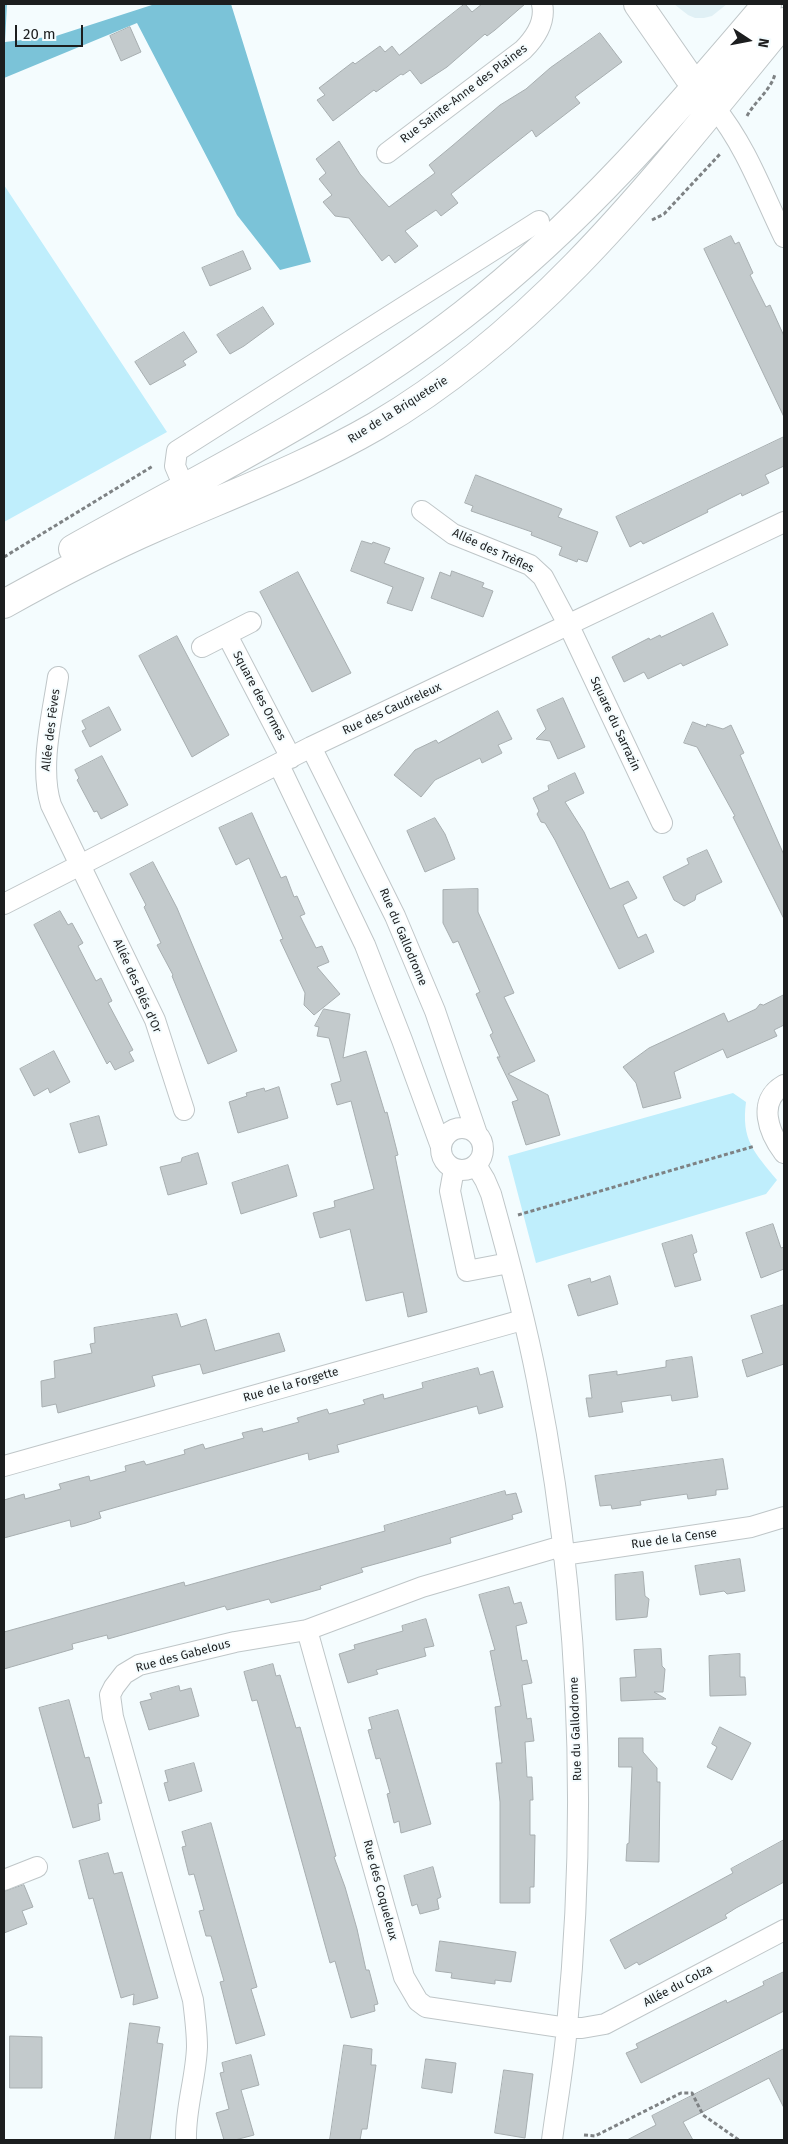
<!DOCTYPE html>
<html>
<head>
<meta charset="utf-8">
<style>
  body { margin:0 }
  #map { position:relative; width:788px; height:2144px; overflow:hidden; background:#f4fcfe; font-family:"Fira Sans",sans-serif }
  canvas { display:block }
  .frame { position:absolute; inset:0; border:5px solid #1c1e1f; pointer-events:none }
  .north { position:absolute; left:723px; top:15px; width:50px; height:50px; -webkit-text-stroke:4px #f4fcfe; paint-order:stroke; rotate:101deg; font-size:14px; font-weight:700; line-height:20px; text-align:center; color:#1c1e1f }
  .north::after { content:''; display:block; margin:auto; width:18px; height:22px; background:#1c1e1f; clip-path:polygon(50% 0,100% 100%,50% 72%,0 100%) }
  .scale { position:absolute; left:15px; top:25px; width:68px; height:22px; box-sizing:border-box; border:2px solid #1c1e1f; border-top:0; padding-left:6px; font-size:15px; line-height:18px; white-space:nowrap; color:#1c1e1f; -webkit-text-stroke:4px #f4fcfe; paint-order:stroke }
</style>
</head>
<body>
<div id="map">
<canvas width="788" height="2144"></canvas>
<div class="frame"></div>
<div class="north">N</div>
<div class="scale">20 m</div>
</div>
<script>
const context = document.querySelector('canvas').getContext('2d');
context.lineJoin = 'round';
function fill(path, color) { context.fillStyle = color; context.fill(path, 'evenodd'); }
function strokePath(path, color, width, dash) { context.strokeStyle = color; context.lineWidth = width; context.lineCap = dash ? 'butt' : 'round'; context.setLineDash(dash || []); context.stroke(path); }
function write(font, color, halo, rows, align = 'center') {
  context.font = font + ' "Fira Sans",sans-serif'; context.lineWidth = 4; context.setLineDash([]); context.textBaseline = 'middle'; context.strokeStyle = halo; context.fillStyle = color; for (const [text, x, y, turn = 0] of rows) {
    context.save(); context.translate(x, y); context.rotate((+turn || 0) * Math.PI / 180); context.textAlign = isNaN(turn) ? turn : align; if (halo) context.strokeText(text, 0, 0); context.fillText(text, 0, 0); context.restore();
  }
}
fill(new Path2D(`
  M674,4H727L712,16L704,18H695L688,15Z`), '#e0f0f5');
fill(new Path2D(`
  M4,185L167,432L4,522Z
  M733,1093L746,1102C741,1140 754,1152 777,1180L766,1194L536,1263L508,1156Z`), '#bfeefc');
fill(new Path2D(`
  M4,4H7L5,42L56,36L155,4H231L311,262L280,270L237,215L137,23L4,78Z`), '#7bc3d8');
const building = new Path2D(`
  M465,4L472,12L482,4H525L495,30L487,36L485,34L447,67L421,84L410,70L403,75L401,74L376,92L374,90L333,121L317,100L325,95L319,88L353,62L355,64L380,46L385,52L392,46L399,55Z
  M130,27L141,52L121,61L110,36Z
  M600,33L622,62L575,97L580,103L536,137L532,130L451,194L458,203L441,216L436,210L405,231L418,246L395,263L389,255L382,261L349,218L335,216L323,202L332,195L319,179L326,173L316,159L339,141L360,174L389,207L435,173L429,165L452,146L500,105L526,89L550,68Z
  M731,236L735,244L739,242L753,273L750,275L766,307L770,305L784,336V417L704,249Z
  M243,251L251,269L210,286L202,268Z
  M263,307L274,324L244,346L230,354L217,335Z
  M184,332L197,352L183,361L186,365L150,385L135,362Z
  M784,437V466L765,475L769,483L742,496L741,493L707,510L708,512L643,544L641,541L630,547L616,517Z
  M476,475L562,509L558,517L598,532L587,562L578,559L577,562L559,555L562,547L531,535L532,532L471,511L473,506L465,503Z
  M362,541L372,544L373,542L390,548L384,563L424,578L412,611L387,603L393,587L351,571Z
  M452,571L484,583L482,587L493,591L483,617L431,598L440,572L450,576Z
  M298,572L351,673L312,692L260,592Z
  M713,613L728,645L683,666L681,663L648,679L644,672L624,682L612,657L649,638L650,640L660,635L661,637Z
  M177,636L229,735L192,757L139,656Z
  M563,698L585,747L558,759L550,741L536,739L546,729L537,710Z
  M109,707L121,730L90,747L82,731L86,729L82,721Z
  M498,711L512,739L498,745L502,753L482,763L480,758L435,780L421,797L394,775L415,750L436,740L438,743Z
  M693,722L706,727L707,724L723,729L731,725L744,753L740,755L784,855V919L733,817L735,816L697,747L684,743Z
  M102,756L128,805L101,819L97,811L94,812L77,780L79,778L75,770Z
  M575,773L584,793L565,802L584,832L610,889L628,881L637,898L623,905L638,938L646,934L654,952L619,969L555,840L545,823L541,822L537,814L539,811L533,798L549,790L548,786Z
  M252,813L281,878L286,876L294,897L297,896L305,914L300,916L316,948L322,946L329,962L317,967L340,994L314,1015L304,1005L305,993L280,940L283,939L249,858L236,865L219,828Z
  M435,818L445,834L455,859L425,872L407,831Z
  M707,850L722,882L696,895L695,900L684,906L674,900L663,877L689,864L687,859Z
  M153,862L177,908L237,1051L208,1064L172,976L173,975L157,945L161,943L144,907L146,905L130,874Z
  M478,889V912L514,993L504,997L535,1061L508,1074L548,1095L560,1135L526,1145L512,1102L518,1100L497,1057H500L490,1035L493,1033L476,994L480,992L458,941L453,943L443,923V890Z
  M60,911L68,925L72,923L83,943L78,946L96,981L101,978L112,1001L108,1003L133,1050L129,1052L134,1061L115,1070L110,1061L107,1064L34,925Z
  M784,995V1025L774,1030L777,1036L727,1058L723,1049L674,1072L681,1098L643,1108L636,1083L623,1067L649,1048L724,1013L728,1022L756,1009L760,1004L763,1005Z
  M324,1009L350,1014L343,1058L366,1051L385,1113L387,1112L398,1155L395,1156L427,1312L408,1317L403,1292L366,1301L350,1229L320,1238L313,1213L335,1207L334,1201L374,1189L351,1101L337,1105L331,1084L341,1081L329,1038L317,1036L319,1027L315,1026Z
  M54,1051L70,1082L50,1093L48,1088L34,1096L20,1069Z
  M279,1087L288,1118L238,1133L229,1102L247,1096L246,1093L264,1088L265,1091Z
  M99,1116L107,1145L79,1153L70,1124Z
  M198,1153L207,1184L168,1195L160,1167L181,1162L182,1158Z
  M288,1165L297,1196L241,1214L232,1183Z
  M773,1224L781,1248L784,1247V1269L761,1278L746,1233Z
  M692,1235L697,1252L693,1254L701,1280L675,1287L662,1244Z
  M610,1276L618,1304L578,1316L568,1285L590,1278L591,1282Z
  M784,1305V1364L747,1377L742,1360L763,1353L751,1316Z
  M177,1314L181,1327L206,1319L215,1351L279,1333L285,1351L203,1374L200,1364L152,1376L155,1386L58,1413L56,1404L42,1407L41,1381L55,1378L54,1361L92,1353L90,1344L95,1343L94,1328Z
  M692,1357L698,1397L672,1401L671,1395L621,1402L623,1412L589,1417L586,1398H592L589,1375L617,1371V1375L666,1367V1361Z
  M478,1368L480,1375L493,1371L503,1407L479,1414L477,1406L337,1445L339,1452L323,1456L309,1460L308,1453L99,1512L101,1518L86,1523L71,1527L70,1520L4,1538V1500L24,1494L25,1499L61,1489L59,1484L89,1476L90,1481L126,1471L125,1466L144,1461L146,1465L185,1454L184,1450L203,1444L205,1449L244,1438L242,1433L262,1428L263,1432L299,1422L297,1418L327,1409L329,1414L365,1404L363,1400L383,1394L384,1399L423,1388L422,1383Z
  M723,1459L728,1489L716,1490V1495L688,1499L687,1494L652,1499L640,1501L641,1505L612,1509L611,1505L600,1506L595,1476Z
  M505,1491L506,1495L516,1493L522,1512L512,1515L513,1519L450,1538L451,1543L361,1568L363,1572L320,1586L321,1589L271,1603L269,1599L227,1610L225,1606L108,1639L107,1635L72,1644L73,1649L4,1669V1632L184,1582L185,1586L385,1531L384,1526Z
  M740,1559L745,1591L727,1594L724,1591L700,1595L695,1566Z
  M643,1572L645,1596L649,1599L647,1617L616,1620L615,1575Z
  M509,1587L514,1604L521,1602L527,1623L516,1626L522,1661L527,1660L532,1683L522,1685L527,1719L531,1718L534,1741L525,1742L527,1777H532L533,1800H530V1835H535L534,1887H530V1903H500V1802L496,1763H502L495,1707L501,1706L490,1651L495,1650L479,1595Z
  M426,1619L434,1646L424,1648L426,1656L376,1670L378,1674L348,1683L339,1654L355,1649L354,1645L403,1631L402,1626Z
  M661,1649L662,1666L665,1669L663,1692H654L666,1699L621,1701L620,1678L636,1677L634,1650Z
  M740,1654V1677H745L746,1695L710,1696L709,1656Z
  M273,1664L276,1676L280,1675L296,1728L300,1727L336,1856L334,1857L345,1887L357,1929L366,1970H369L378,2004L374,2005L375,2011L351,2018L335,1961L330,1963L257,1700L252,1701L244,1672Z
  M179,1686L180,1691L191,1688L199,1716L149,1730L140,1702L152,1699L150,1694Z
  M69,1700L85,1758L89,1757L102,1803L98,1804L100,1820L73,1828L39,1708Z
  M398,1710L431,1824L401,1833L399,1821L394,1823L387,1794L390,1793L380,1758L376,1759L368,1730L372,1729L369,1718Z
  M720,1727L751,1743L732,1780L707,1767L717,1747L712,1744Z
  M619,1738H643V1752L657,1768V1782H660L659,1862L626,1861L627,1844L629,1843L632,1767H619Z
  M194,1763L202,1791L169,1801L164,1783L168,1782L165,1771Z
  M211,1823L257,1987L251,1989L265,2035L236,2044L220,1982L224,1981L211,1936H206L199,1911L204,1910L194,1874L189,1875L182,1847L186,1846L182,1832Z
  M784,1840V1882L736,1908L725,1915L727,1918L639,1965L637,1962L625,1969L610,1940L733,1873L731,1869Z
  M108,1853L114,1874L122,1872L158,1998L133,2005L134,1994L121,1998L93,1898L89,1899L79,1861Z
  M433,1867L441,1897L437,1899L439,1909L420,1914L417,1904L412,1906L404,1876Z
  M24,1885L33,1907L22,1911L27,1924L4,1933V1892Z
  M440,1941L516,1952L511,1982L495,1980V1984L451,1978L452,1973L436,1971Z
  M784,1972V2011L641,2083L626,2053L638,2048L636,2044L726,2000L727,2003L764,1985L763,1982Z
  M130,2023L160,2027L157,2043L163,2044L150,2140H115Z
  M10,2036L42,2037V2088H10Z
  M344,2045L372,2049L371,2065H376L367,2129H362L360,2140H330Z
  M784,2049V2108L769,2078L683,2122L693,2140H627L656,2125L652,2116Z
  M251,2055L259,2085L241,2090L254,2135L235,2140H224L216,2113L229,2109L220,2073L224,2072L222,2063Z
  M426,2059L456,2063L452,2093L422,2088Z
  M504,2070L533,2074L525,2138L495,2133Z`);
fill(building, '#c3cacc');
strokePath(building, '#a7aeb0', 1);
const street = new Path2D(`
  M715,108C746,146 763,194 784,237
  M387,153L523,50C535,38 546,22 542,4
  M184,487L175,466L177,451L539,221
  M422,511L453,534L530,565L543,577L569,626L662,823
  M227,635L291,758
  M202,647L251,622
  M58,677C52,717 39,767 51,805L155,1020L184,1110
  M311,747L395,916L435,1011L477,1134
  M279,765L365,945L402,1040L440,1144
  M4,904L311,747L784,522
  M784,1085C756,1101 769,1133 784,1153
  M441 1149a21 21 0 1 1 42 0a21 21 0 1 1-42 0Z
  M476,1165L485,1180L491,1194C508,1255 525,1318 537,1380C579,1592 588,1811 567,2026C564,2064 557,2102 552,2140
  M454,1169L450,1191L467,1271L509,1263
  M4,1466L522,1320
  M563,1555L751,1527L784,1517
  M307,1630L404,1977L418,2001L426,2007L567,2028H582L605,2024L784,1930
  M4,1880L37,1867
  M186,2140C185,2109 196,2078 197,2047C197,2031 195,2016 193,2000L113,1717L110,1695L114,1687L124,1674L139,1665L235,1642L307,1630L422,1587L562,1546`);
const secondary = new Path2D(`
  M638,4L688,76L709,102
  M73,549C205,475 345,407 464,314C582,222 671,117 767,4
  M4,604C54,576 106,549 159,526C232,494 307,466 376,426C545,327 662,170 784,22`);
strokePath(street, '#bfc6c8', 22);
strokePath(secondary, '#bfc6c8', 30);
strokePath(new Path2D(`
  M747,116C755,101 771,90 775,74
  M652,220L664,214L721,153
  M4,557L153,466
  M518,1215L755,1146
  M584,2135L595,2136L681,2093H692L703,2115L739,2140`), '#7e8284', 3, [4, 2.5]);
strokePath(street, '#fff', 20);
strokePath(secondary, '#fff', 28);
write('12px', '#1c1e1f', '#f4fcfe', [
  ["Rue Sainte-Anne des Plaines",464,94,-37],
  ["Rue de la Briqueterie",398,410,-32],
  ["Allée des Trèfles",493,551,25],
  ["Square des Ormes",259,696,62],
  ["Rue des Caudreleux",392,709,-25],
  ["Square du Sarrazin",615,724,65],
  ["Allée des Fèves",51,730,-83],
  ["Rue du Gallodrome",403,937,67],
  ["Allée des Blés d'Or",137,986,66],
  ["Rue de la Forgette",291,1385,-16],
  ["Rue de la Cense",674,1539,-8],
  ["Rue des Gabelous",183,1656,-15],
  ["Rue du Gallodrome",576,1729,-92],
  ["Rue des Coqueleux",380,1890,75],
  ["Allée du Colza",678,1986,-28]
]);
</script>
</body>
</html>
